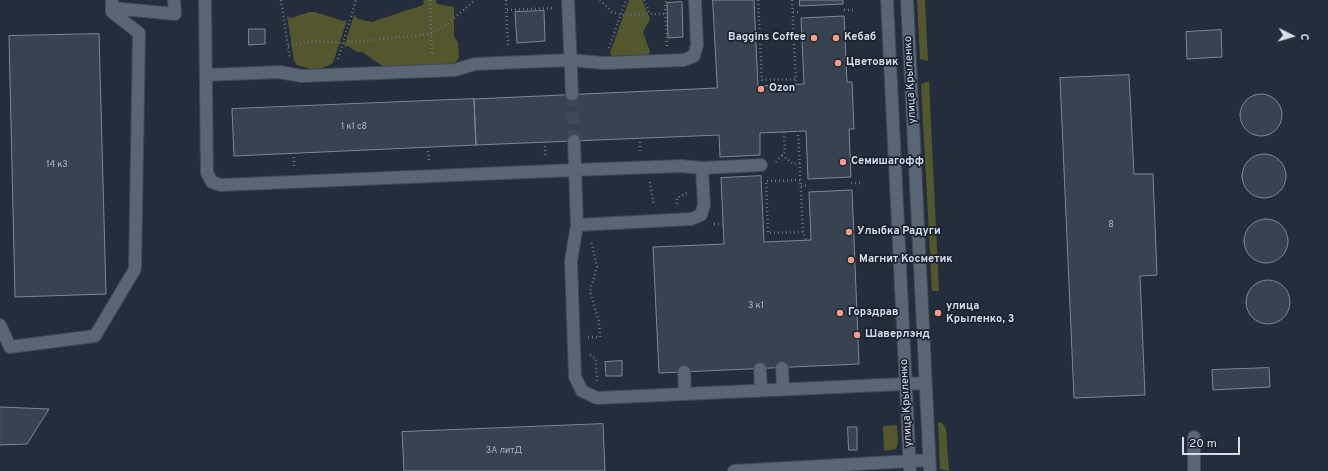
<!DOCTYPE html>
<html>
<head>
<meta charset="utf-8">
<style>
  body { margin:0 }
  #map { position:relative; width:1328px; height:471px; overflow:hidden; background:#232d3c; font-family:Overpass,sans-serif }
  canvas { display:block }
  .north { position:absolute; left:1272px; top:16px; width:40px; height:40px; -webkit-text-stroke:3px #1a2331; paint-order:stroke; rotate:95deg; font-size:11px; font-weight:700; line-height:16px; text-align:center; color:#d7dee7 }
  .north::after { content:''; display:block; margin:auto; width:14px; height:18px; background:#d7dee7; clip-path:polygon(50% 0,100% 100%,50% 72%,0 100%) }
  .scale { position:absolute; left:1182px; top:437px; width:58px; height:18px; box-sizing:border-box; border:2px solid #d7dee7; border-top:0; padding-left:5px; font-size:12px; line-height:14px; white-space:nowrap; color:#d7dee7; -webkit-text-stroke:3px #1a2331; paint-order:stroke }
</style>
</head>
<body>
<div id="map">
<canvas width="1328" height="471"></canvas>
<div class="north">С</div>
<div class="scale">20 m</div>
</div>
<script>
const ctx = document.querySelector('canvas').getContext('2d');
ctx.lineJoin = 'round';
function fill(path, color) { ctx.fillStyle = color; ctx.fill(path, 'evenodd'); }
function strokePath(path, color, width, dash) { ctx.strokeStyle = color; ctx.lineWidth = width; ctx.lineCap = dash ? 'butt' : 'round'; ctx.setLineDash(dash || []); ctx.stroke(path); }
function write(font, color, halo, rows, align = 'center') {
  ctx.font = font + ' Overpass,sans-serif'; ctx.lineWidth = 3.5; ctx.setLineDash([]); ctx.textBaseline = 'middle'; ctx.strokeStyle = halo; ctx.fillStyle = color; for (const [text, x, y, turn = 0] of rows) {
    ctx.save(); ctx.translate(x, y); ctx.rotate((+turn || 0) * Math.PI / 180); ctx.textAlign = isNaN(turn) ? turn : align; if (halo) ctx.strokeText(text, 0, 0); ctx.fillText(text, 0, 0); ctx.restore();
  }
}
fill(new Path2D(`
  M423 0H436L437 4 454 7V37L458 42 459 58 455 63 450 65 384 67 362 52H357L348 46 344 47 354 15 358 19 372 22 423 5 424 2Z
  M629 0H642L650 19 643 32 650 52 648 55 612 56 610 53Z
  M917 0H925L928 61 920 59Z
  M309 12H315L343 21 347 20 333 63C316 72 314 70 297 65L294 61 287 16 291 18Z
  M929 81 939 291H932L921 84Z
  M938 422 942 423 946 429 949 471 940 469Z
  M897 425 898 443 896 449 884 451 883 426Z`), '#54572d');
const building = new Path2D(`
  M713 0H754L758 86 804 84 801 18 844 16 847 82H852L854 129H849L851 177 808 179 806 131 760 133V155L720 157 719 135 476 145 474 99 717 88Z
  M800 0H843V4L800 6Z
  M682 2 683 37 668 38 667 3Z
  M544 11 545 41 517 43 515 12Z
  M249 29H265V44L249 45Z
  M1221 30 1222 57 1187 59 1186 32Z
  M99 34 106 294 15 297 9 36Z
  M1129 75 1134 174H1153L1157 275 1140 276 1145 395 1074 398 1060 78Z
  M1240 115a21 21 0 1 1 42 0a21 21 0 1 1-42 0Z
  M474 99 476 145 234 156 232 109Z
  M1242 176a22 22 0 1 1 44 0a22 22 0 1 1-44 0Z
  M761 176 764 242 811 240 809 192 852 190 859 364 659 373 653 247 724 244 721 178Z
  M1244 241a22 22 0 1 1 44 0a22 22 0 1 1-44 0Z
  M1246 302a22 22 0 1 1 44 0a22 22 0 1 1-44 0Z
  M622 361V376H606L605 362Z
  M1269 368 1270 387 1213 390 1212 370Z
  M0 407 49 409 27 444 0 445Z
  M603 424 605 471H404L402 432Z
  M848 427H857V450H849Z`);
fill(building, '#384251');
strokePath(building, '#7c8899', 1);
strokePath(new Path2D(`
  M572 94 574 141`), '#3e4856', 12, [12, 6]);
const minor = new Path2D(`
  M205 0 207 173 212 182 221 185 575 170 681 166 702 168 761 165
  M568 0 572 94
  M887 0 910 471
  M907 0 930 471
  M112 8 175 14 174 0
  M206 75 279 72 302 76 455 70 475 64 570 60 604 63 684 60 694 56 697 45 695 0
  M574 141 577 225 571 261 575 377 582 391 597 398 925 383
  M577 225 691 219 701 215 704 205 702 168
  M0 325 10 347 95 336 135 269 139 33 112 12V0
  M782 368 783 389
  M760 369 761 390
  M684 372 685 394
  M734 471 929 460
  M1194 471V437`);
strokePath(minor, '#414955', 14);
strokePath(new Path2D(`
  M281 0 290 59
  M430 0 432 55
  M506 0 508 47
  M600 0 612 12 621 15 650 14
  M644 0 650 14H665
  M758 0 762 80 796 79
  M792 0 796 84
  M507 10 554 8
  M844 10H853
  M793 12H801
  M288 46 314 41 343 43 431 34 446 25 475 0
  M667 46 665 3 668 0
  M609 48 626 0
  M338 59 356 0
  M798 131 803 232 806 240
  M640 138V152
  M545 142V156
  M428 147 429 161
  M294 153V167
  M782 155 793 164 800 163
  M776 162 785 152 784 132
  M800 180 766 181 768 233 803 232
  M650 182 654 206
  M851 183H861
  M801 186 808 185
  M677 204V198L689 192
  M714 224H723
  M588 337H600L599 322 590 291 597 267 591 240
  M590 355 596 359 597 381`), '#67707c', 2.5, [1, 3]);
strokePath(minor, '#5a6576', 12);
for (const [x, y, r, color] of [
  [814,38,4,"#f49e89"],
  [836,38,4,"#f49e89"],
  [838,63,4,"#f49e89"],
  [761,89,4,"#f49e89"],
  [843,162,4,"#f49e89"],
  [849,232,4,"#f49e89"],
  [851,260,4,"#f49e89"],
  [840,313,4,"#f49e89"],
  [938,313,4,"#f49e89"],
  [857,335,4,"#f49e89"]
]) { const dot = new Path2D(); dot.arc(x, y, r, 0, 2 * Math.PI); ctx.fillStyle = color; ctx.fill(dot); strokePath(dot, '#1a2331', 1.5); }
write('9px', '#afb7c2', null, [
  ["1 к1 с8",354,127],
  ["14 к3",57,165],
  ["8",1111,225],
  ["3 к1",756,306],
  ["3А литД",504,451]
]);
write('bold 11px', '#d7dee7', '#1a2331', [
  ["Baggins Coffee",806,38,"right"],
  ["Кебаб",844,38],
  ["Цветовик",846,63],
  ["Ozon",769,89],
  ["Семишагофф",851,162],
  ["Улыбка Радуги",857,232],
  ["Магнит Косметик",859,260],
  ["улица",946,307],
  ["Крыленко, 3",946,320],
  ["Горздрав",848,313],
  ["Шаверлэнд",865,335]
], 'left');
write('11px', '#d7dee7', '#1a2331', [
  ["улица Крыленко",911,80,-93],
  ["улица Крыленко",907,403,-93]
]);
</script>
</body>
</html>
